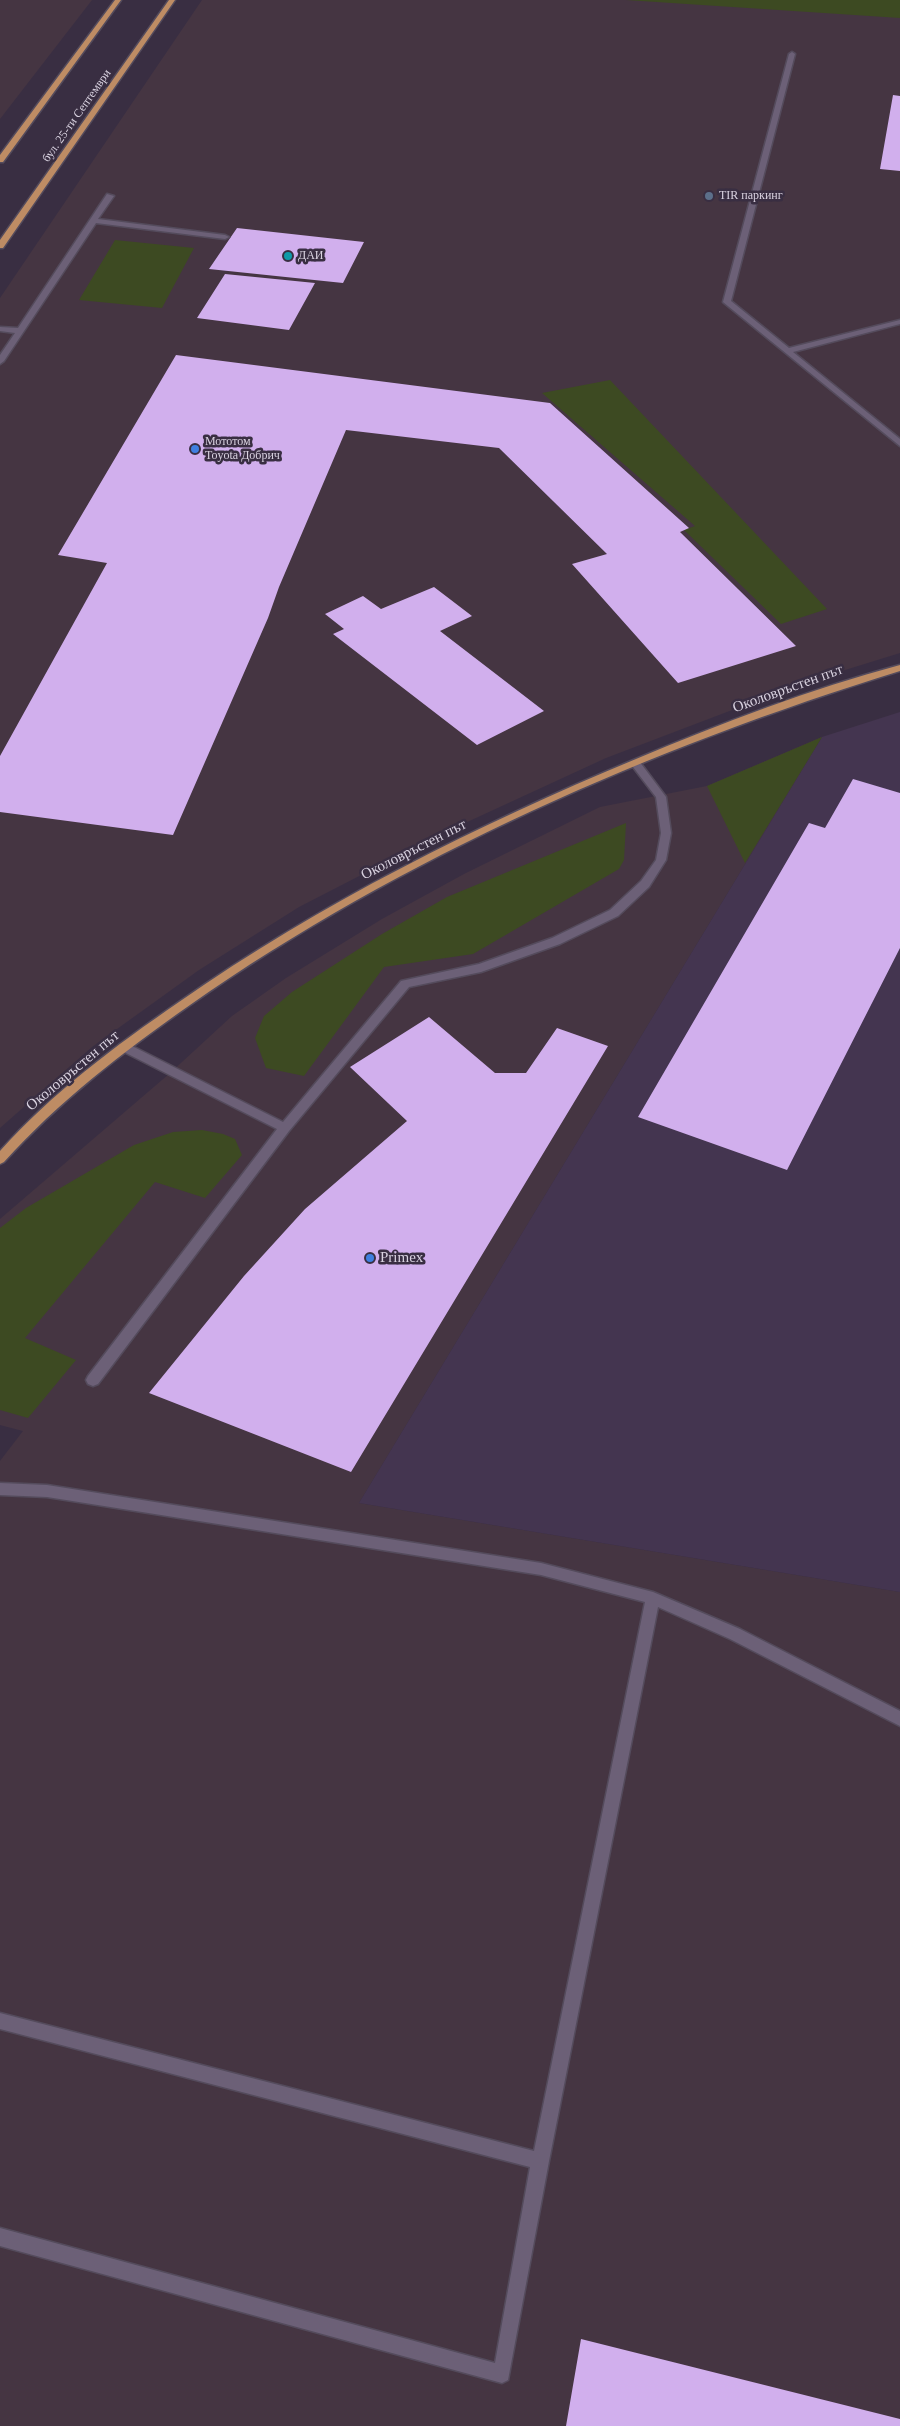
<!DOCTYPE html>
<html>
<head>
<meta charset="utf-8">
<style>
  body { margin:0 }
  canvas { display:block; background:#392e42 }
</style>
</head>
<body>
<canvas width="900" height="2426"></canvas>
<script>
const ctx = document.querySelector('canvas').getContext('2d');
ctx.lineJoin = 'round';
function fill(path, color) { ctx.fillStyle = color; ctx.fill(path, 'evenodd'); }
function strokePath(path, color, width, dash) { ctx.strokeStyle = color; ctx.lineWidth = width; ctx.lineCap = dash ? 'butt' : 'round'; ctx.setLineDash(dash || []); ctx.stroke(path); }
function write(font, color, halo, rows, align = 'center') {
  ctx.font = font + ' "Times New Roman",serif'; ctx.lineWidth = 5; ctx.setLineDash([]); ctx.textBaseline = 'middle'; ctx.strokeStyle = halo; ctx.fillStyle = color; for (const [text, x, y, turn = 0] of rows) {
    ctx.save(); ctx.translate(x, y); ctx.rotate((+turn || 0) * Math.PI / 180); ctx.textAlign = isNaN(turn) ? turn : align; if (halo) ctx.strokeText(text, 0, 0); ctx.fillText(text, 0, 0); ctx.restore();
  }
}
fill(new Path2D(`
  M0 0H92L0 119Z
  M202 0H900V653L803 683 606 758 439 835 299 907 199 970 92 1047 0 1128V298Z
  M822 737 359 1503 900 1592V2426H0V1461L23 1431 0 1425V1219L169 1074 232 1016 286 978 382 919 464 874 600 807 707 786Z`), '#453542');
fill(new Path2D(`
  M900 712V1592L359 1503 822 737Z`), '#443550');
fill(new Path2D(`
  M626 0H900V18Z
  M115 240 194 248 162 308 79 300Z
  M610 380 827 609 781 624 684 530 695 526 542 393Z
  M822 737 745 863 707 786Z
  M626 823 624 860 619 869 473 954 384 967 304 1076 266 1068 255 1038 264 1016 292 992 382 934 447 897Z
  M202 1130 223 1134 235 1139 242 1155 205 1198 155 1182 25 1338 76 1360 28 1418 0 1410V1228L26 1208 134 1145 173 1132Z`), '#3d4a22');
fill(new Path2D(`
  M893 95 900 96V171L880 169Z
  M237 228 364 242 343 283 209 269Z
  M225 274 315 283 289 330 197 318Z
  M176 355 550 403 689 528 680 532 796 646 678 683 572 564 607 554 499 448 346 430 279 587 268 618 173 835 0 812V756L107 563 58 555Z
  M434 587 472 616 440 631 544 711 477 745 333 634 344 629 325 614 363 596 381 609Z
  M853 779 900 793V948L787 1170 638 1117 809 823 825 828Z
  M429 1017 495 1073H526L557 1028 608 1046 351 1472 149 1393 244 1276 305 1209 407 1121 350 1067Z
  M581 2339 900 2419V2426H566Z`), '#d1afed');
const minor = new Path2D(`
  M792 52 795 54 731 301 789 348 900 320V324L793 352 900 439V446L723 302 789 54Z
  M107 194 114 196 98 219 225 235 229 237 225 239 96 223 4 361 0 364V355L15 333 0 331V327L18 328Z
  M635 760 639 761 666 797 671 833 666 860 649 887 618 916 560 944 481 972 409 987 289 1131 98 1384 93 1386 88 1384 86 1380 88 1376 277 1129 120 1050 118 1047 120 1044H128L283 1122 401 981 479 964 552 938 610 910 641 881 656 860 661 833 656 797 630 763Z
  M0 1483 47 1485 541 1563 653 1592 740 1629 900 1711V1726L730 1639 658 1607 549 2161 508 2380 502 2383 0 2246V2228L495 2363 530 2167 0 2029V2013L534 2151 645 1602 541 1575 47 1497 0 1495Z`);
const major = new Path2D(`
  M115 0H121L3 162H0V155Z
  M169 0H175L3 248H0V240Z
  M900 665V671C654 747 401 857 190 1005 123 1052 59 1101 4 1162L0 1164V1151C52 1093 115 1046 179 1002 321 903 477 825 636 759 722 723 810 689 900 665Z`);
strokePath(minor, '#544b5c', 3);
strokePath(major, '#544b5c', 3);
fill(minor, '#6c6077');
fill(major, '#be8c64');
for (const [x, y, r, color] of [
  [709,196,5,"#5c6f8a"],
  [288,256,5,"#0f9aa8"],
  [195,449,5,"#3f7fe0"],
  [370,1258,5,"#3f7fe0"]
]) { const dot = new Path2D(); dot.arc(x, y, r, 0, 2 * Math.PI); ctx.fillStyle = color; ctx.fill(dot); strokePath(dot, '#392e42', 2); }
write('12px', '#d9d2e0', '#392e42', [
  ["бул. 25-ти Септември",77,116,-55]
]);
write('12px', '#d9d2e0', '#392e42', [
  ["TIR паркинг",719,196],
  ["ДАИ",298,256],
  ["Мототом",205,442],
  ["Toyota Добрич",205,456]
], 'left');
write('15px', '#d9d2e0', '#392e42', [
  ["Околовръстен път",788,689,-20],
  ["Околовръстен път",414,850,-27],
  ["Околовръстен път",73,1071,-40]
]);
write('15px', '#d9d2e0', '#392e42', [
  ["Primex",380,1258]
], 'left');
</script>
</body>
</html>
